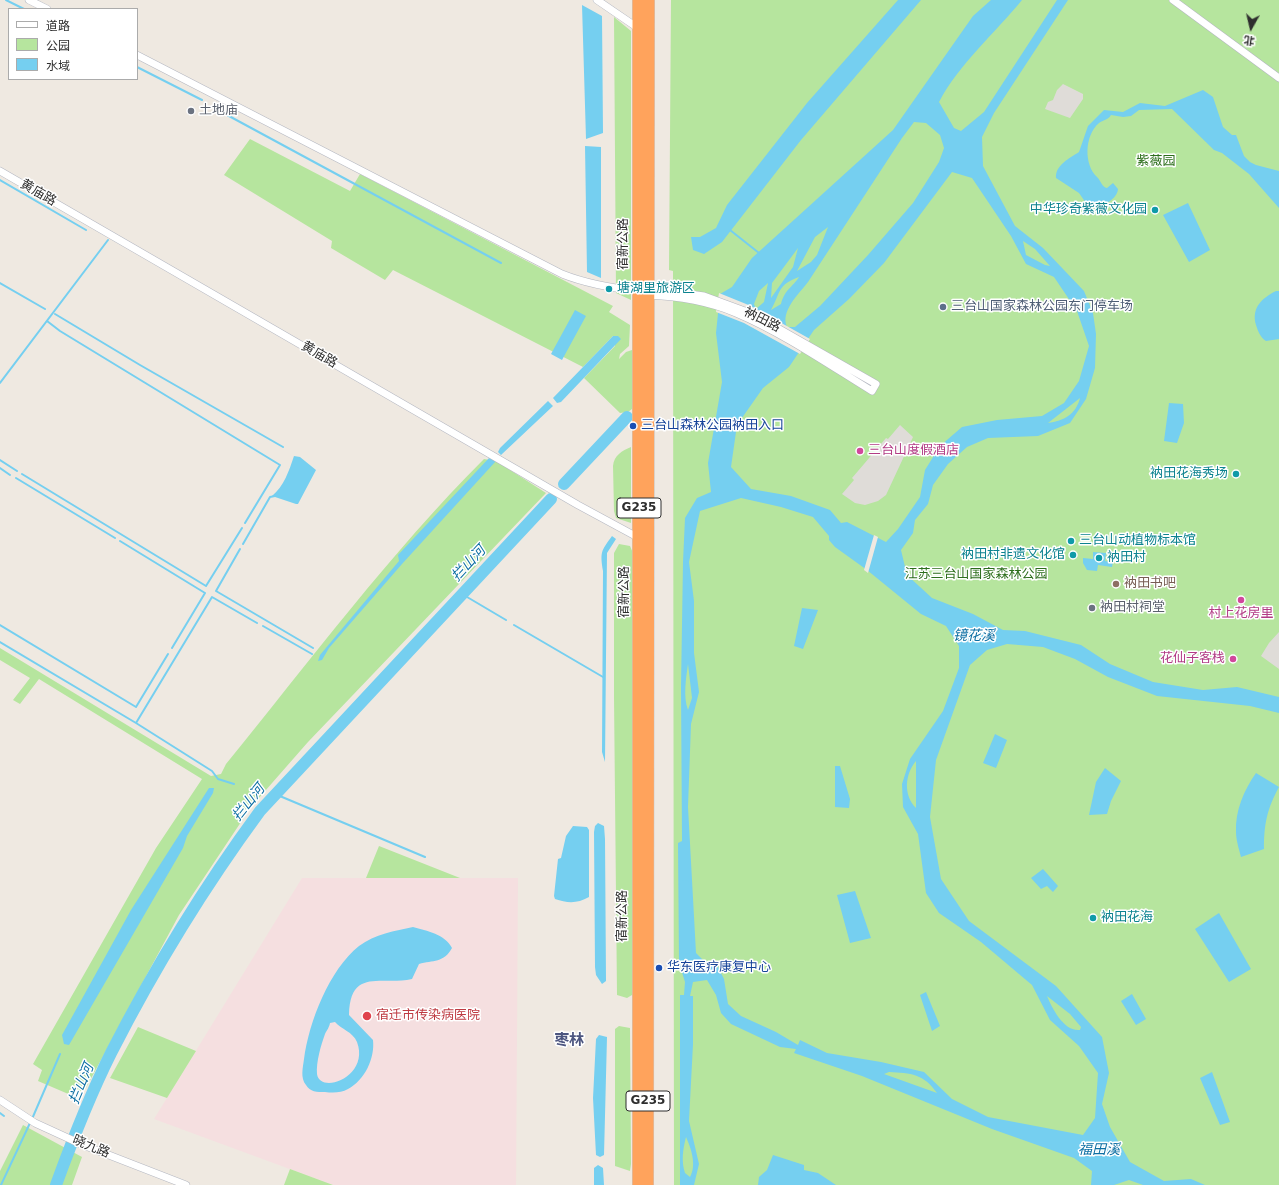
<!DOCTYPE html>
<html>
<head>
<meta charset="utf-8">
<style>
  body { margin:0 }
  #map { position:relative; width:1279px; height:1185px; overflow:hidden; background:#efe9e1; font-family:"DejaVu Sans","Noto Sans SC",sans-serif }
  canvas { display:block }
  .legend { position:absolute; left:8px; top:8px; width:130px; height:72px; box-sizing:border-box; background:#fff; border:1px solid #ababab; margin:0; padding:5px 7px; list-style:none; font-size:12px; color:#2e2e2e }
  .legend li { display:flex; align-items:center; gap:8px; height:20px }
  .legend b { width:20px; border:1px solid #ababab }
  .north { position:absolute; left:1231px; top:8px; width:40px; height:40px; -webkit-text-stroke:3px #fff; paint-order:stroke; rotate:188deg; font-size:11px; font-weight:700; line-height:16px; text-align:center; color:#2e2e2e }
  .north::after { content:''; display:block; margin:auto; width:14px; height:18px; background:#2e2e2e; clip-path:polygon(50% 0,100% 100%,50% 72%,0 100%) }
</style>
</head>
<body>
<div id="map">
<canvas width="1279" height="1185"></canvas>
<ul class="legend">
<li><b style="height:5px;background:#fff"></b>道路</li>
<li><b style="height:11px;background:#b6e59e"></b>公园</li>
<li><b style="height:11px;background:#75cff0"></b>水域</li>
</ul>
<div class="north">北</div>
</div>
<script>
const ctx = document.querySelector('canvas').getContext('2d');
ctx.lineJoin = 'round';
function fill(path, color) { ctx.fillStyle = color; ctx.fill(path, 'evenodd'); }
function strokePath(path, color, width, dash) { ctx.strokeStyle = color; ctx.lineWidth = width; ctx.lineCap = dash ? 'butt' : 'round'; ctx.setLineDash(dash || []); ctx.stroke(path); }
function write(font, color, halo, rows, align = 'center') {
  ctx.font = font + ' "DejaVu Sans","Noto Sans SC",sans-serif'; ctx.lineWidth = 3; ctx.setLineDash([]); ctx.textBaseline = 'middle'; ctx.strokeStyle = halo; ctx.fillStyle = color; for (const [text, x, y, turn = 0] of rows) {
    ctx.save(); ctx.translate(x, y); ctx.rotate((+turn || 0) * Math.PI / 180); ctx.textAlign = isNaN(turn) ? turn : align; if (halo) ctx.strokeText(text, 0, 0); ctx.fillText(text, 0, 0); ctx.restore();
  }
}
fill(new Path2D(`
  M302 878H518L516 1185H333L154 1119Z`), '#f5dfe0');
fill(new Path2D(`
  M671 0H1279V1185H674L673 271 669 270Z
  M614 17 631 31V300L616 293Z
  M250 139 350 191 360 174 613 306 609 312 630 325 629 346 620 354 619 359 626 352 632 350V409L628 412 620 413 584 378 615 346 613 336 583 367 393 270 385 280 331 248 332 241 224 175Z
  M631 447V523L616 518 614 511 613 466C614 455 622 451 631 447Z
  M484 459 496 461 546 493 308 742 251 807 179 915 80 1099 38 1081 42 1070 33 1064 156 848 202 779 39 679 20 704 13 700 30 678 0 660V648L211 776 221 774 226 764C310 661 390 553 484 459Z
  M619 544 630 546 633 553V987L632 995 627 998 617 995 614 697V553Z
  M379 846 460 878H366Z
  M619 1026 630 1028 631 1164 630 1171 615 1166V1029Z
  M138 1027 196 1051 167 1098 110 1078Z
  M23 1125 82 1157 72 1185H0V1171Z
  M290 1169 333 1185H284Z`), '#b6e59e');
fill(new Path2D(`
  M1063 84 1083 94V99L1070 118 1045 109 1048 102 1053 100 1057 90Z
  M900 425 913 437 886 495 878 501 865 505 855 503 842 494 854 480 852 478 864 464 886 438 888 439Z
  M1279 632V669L1261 656 1269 643Z`), '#dfdcd8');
fill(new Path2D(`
  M898 0H921L801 140 722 242 704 254 693 250 691 237H700L716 228 727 205 807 103Z
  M991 0H1022C995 33 959 64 939 102L954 128 961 131 984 112 1057 0H1068L994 113 982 137 983 166 1015 226 1043 248 1084 291 1093 313 1096 334 1095 368 1086 399 1070 423 1038 436 988 438 967 447 948 464 933 485 928 504 915 520 913 533 901 550 907 575 932 598 973 614 1003 630 1025 631 1081 645 1110 664 1153 682 1203 690 1237 687 1279 697V713L1250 706 1157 696 1108 677 1075 659 1043 647 1007 644 987 650 970 665 936 760 930 817 941 879 969 921 1056 986 1102 1037 1109 1073 1102 1104 1110 1127 1130 1162 1164 1181 1191 1179 1205 1185H1143L1129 1180 1114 1185H1091L1092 1171 1074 1158 992 1129 862 1076 794 1053 796 1049 780 1047 731 1024 721 1013 716 995 707 980 693 982 690 996H693V1044L689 1121 699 1164 694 1185H680V995H684L685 982 679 963 678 843 682 841 681 687 683 562 685 518 697 498 711 492 708 463 722 382 716 333 720 294 732 287 752 258 893 130 973 16ZM914 122 926 123 940 135 944 148 939 162 913 203 868 255 820 306 795 327H787C780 311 799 294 808 282L902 138ZM952 172 972 178 1011 236 1026 264 1054 277 1077 311 1089 346 1079 381 1064 403 1042 416 997 420 962 427 940 446 925 470 920 497 898 529 886 542 847 522 841 523 830 510 791 496 751 489 731 467 737 425 763 388 789 367 814 330 849 299 884 263ZM828 227 817 255 811 262 797 271 815 237ZM1023 241 1035 249 1050 266 1045 265 1026 255ZM798 248 793 267 771 298 772 283ZM799 277C792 288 785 289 781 304L771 310C781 292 777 285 799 277ZM768 283 764 302 756 309 754 304 759 291ZM1080 398C1076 414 1064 421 1048 423ZM741 498 781 507 813 517 829 536V540L835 547 867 570 921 614 946 626 959 646V668L943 711 910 759 902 784 903 807 918 834 926 893 939 913 981 942 1032 985 1050 1020 1079 1046 1098 1073 1095 1118 1083 1135 988 1117 952 1099 924 1072 881 1062 827 1053 800 1040 798 1045 776 1032 741 1016 728 1004 724 979 716 963 703 960 696 953 688 807 691 724 699 692 694 653V601L689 562 700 511ZM688 664 692 698 688 710C683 697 686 678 688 664ZM916 761V808C903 795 905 774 916 761ZM689 898 691 921 686 933C680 920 680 909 689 898ZM1047 996 1070 1014 1081 1027 1080 1030C1064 1032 1052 1008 1047 996ZM889 1072C911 1073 924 1074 937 1093L884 1074ZM686 1137C691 1148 697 1165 690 1177L685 1173C681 1161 683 1149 686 1137Z
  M582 5 602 16 603 133 586 139Z
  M1203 90 1213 97 1223 127 1232 135H1236L1244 156 1250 162 1256 165 1279 171V208L1249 174 1222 153 1214 150 1172 109 1139 110 1131 116 1123 117 1111 115C1108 120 1103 120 1099 123 1084 136 1084 165 1097 177 1101 181 1102 187 1107 188L1113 183 1118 189C1117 201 1098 209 1088 206L1079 193 1056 178C1055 165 1070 158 1079 152L1088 126 1104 110 1123 112 1140 103 1165 106Z
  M585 146 601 147V278L587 272Z
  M1188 203 1210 250 1189 262 1163 215Z
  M1276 291H1279V339L1266 341C1260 337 1258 331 1256 325 1251 308 1262 298 1276 291Z
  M575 310 586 316 562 360 551 354Z
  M613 336H618L621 339 561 402 557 403 553 398Z
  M548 401 553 406 501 455 498 452 500 448Z
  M1169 403 1183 404 1184 423 1177 443 1164 441Z
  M294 456 300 457 316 470 298 504H296L272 496C284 486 289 471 294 456Z
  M489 458 496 461 402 564 329 648 322 660 318 661 320 655 399 561 398 555Z
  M612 536 616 539 607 553 605 762 602 752 603 571C600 552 601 551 612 536Z
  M1093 552 1106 553 1105 561 1113 562 1112 567 1098 565 1097 571 1087 570 1083 563V558L1093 559Z
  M802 608 818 610 803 649 794 646Z
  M995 734 1007 740 996 768 983 763Z
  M835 766H840L850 799 849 808 835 807Z
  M1105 768 1121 781 1111 801 1107 814 1089 815 1096 782Z
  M1256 773 1279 787C1267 809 1264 824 1264 849L1241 857C1239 849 1236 840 1236 832 1235 811 1244 790 1256 773Z
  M209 788H214L213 793 187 836 183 848 69 1045 64 1044 62 1035 131 910Z
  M598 823 604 826 605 839 606 981 602 984 596 975 595 967 594 832 595 826Z
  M573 826 587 827 589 830V897C577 904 567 903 555 899L554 896 558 859 561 858 566 836Z
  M1043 869 1058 886 1053 892 1047 886 1041 889 1031 878Z
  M855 891 871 938 850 943 837 895Z
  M1219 913 1251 969 1229 982 1195 929Z
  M413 927C427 931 445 934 452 948 444 963 433 960 419 964L412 979C382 986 350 967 349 1015L373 1040C375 1058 365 1080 348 1089 341 1093 333 1093 325 1092 317 1092 310 1092 306 1085 300 1078 303 1067 304 1059 309 1022 329 970 359 946 375 934 395 931 413 927ZM335 1022C341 1029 353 1032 357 1042 370 1077 320 1095 317 1074 316 1062 321 1045 325 1034 327 1030 329 1028 330 1023Z
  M926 992 940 1026 932 1031 920 995Z
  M1132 994 1146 1019 1136 1025 1121 1001Z
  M599 1035 607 1037 604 1155 600 1157 596 1155 593 1098 596 1039Z
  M1212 1072 1230 1122 1220 1125 1200 1078Z
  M773 1155 804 1165V1170L818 1173 836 1185H758L759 1177 767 1170Z
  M598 1165 603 1168 604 1185H594V1168Z`), '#75cff0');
fill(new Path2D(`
  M719 293 751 306 810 339 800 354 744 323 716 312Z
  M874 535 878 537 868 573 864 570Z`), '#efe9e1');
strokePath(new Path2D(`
  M6 0 24 9
  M137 67 202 100
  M216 109 501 263
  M0 180 86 230
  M730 230 759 253
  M0 283 45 309
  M55 314 140 365 283 447
  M47 321 60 331 280 465 245 523
  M0 383 108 240
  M0 460 17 471
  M0 468 10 475
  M22 474 206 586 242 528
  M16 478 115 538
  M120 541 205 593
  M243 544 270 497 275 496
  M240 549 216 591 313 648
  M462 594 506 620
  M0 625 136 707 168 654
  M514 625 603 677
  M263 626 312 654
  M0 642 136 723 212 771 218 779 234 784
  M172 648 205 593
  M136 723 212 597 257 623
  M275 794 425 857
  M0 1113 4 1116
  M32 1119 60 1054
  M1 1185 30 1123`), '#75cff0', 2);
strokePath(new Path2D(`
  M564 484 627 417
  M685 886 686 948
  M56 1185C72 1141 90 1095 111 1053 154 969 204 887 260 811L551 499`), '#75cff0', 12);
const minor = new Path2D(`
  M29 0 47 9
  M597 0 638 28
  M1173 0 1279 78
  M137 55 562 274C587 284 611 288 638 291
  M0 171 578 505 639 538
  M645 288 704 296 753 314 876 384 872 391C828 364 783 333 736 313 708 301 676 296 646 295
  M0 1100 35 1123 83 1145 186 1185`);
const highway = new Path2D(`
  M638 1185V0
  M648 1185 649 0`);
strokePath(minor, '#b4b7c1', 8);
strokePath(highway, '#c9c9c9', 12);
strokePath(minor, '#fff', 7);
strokePath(highway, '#ffa35c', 11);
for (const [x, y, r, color] of [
  [191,111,4,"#6b7280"],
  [1155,210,4,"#0f9aa8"],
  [609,289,4,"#0f9aa8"],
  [943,307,4,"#5c6f8a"],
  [633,426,4,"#1a4fb4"],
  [860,451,4,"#d1479c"],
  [1236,474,4,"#0f9aa8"],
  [1071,541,4,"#0f9aa8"],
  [1073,555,4,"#0f9aa8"],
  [1099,558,4,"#0f9aa8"],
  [1116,584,4,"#8d6e63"],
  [1241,600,4,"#d1479c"],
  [1092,608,4,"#6b7280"],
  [1233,659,4,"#d1479c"],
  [1093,918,4,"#0f9aa8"],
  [659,968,4,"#1a4fb4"],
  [367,1016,5,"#e0444e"]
]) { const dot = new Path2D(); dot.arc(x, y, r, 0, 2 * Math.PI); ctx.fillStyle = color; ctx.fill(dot); strokePath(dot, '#fff', 1.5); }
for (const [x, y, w] of [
  [639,508,44],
  [648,1101,44]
]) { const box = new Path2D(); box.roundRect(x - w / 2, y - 10, w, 20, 3); ctx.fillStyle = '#fff'; ctx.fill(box); strokePath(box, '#2e2e2e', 1); }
write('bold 12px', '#2e2e2e', null, [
  ["G235",639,508],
  ["G235",648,1101]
]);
write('13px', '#5b616d', '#fff', [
  ["土地庙",199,111],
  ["衲田村祠堂",1100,608]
], 'left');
write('13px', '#2c6e1b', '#fff', [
  ["紫薇园",1156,162],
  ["江苏三台山国家森林公园",976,575]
]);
write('13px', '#2e2e2e', '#fff', [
  ["黄庙路",38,193,30],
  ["宿新公路",624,244,-90],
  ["衲田路",762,320,27],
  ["黄庙路",319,355,30],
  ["宿新公路",625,592,-90],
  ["宿新公路",623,916,-90],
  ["晓九路",91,1147,22]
]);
write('13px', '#0d838f', '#fff', [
  ["中华珍奇紫薇文化园",1147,210,"right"],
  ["塘湖里旅游区",617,289],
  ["衲田花海秀场",1228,474,"right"],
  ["三台山动植物标本馆",1079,541],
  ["衲田村非遗文化馆",1065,555,"right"],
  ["衲田村",1107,558],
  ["衲田花海",1101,918]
], 'left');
write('13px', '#4e5e75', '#fff', [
  ["三台山国家森林公园东门停车场",951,307]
], 'left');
write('13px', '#164399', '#fff', [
  ["三台山森林公园衲田入口",641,426],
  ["华东医疗康复中心",667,968]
], 'left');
write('13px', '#b23c85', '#fff', [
  ["三台山度假酒店",868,451],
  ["村上花房里",1241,614,"center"],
  ["花仙子客栈",1225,659,"right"]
], 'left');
write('13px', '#785e54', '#fff', [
  ["衲田书吧",1124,584]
], 'left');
write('13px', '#be3a42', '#fff', [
  ["宿迁市传染病医院",376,1016]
], 'left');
write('italic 14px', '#0d6fa3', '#fff', [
  ["拦山河",469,564,-47],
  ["镜花溪",974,636],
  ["拦山河",249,803,-51],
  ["拦山河",82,1084,-67],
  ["福田溪",1099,1150]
]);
write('bold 15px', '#4d5680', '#fff', [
  ["枣林",569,1041]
]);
</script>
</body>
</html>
